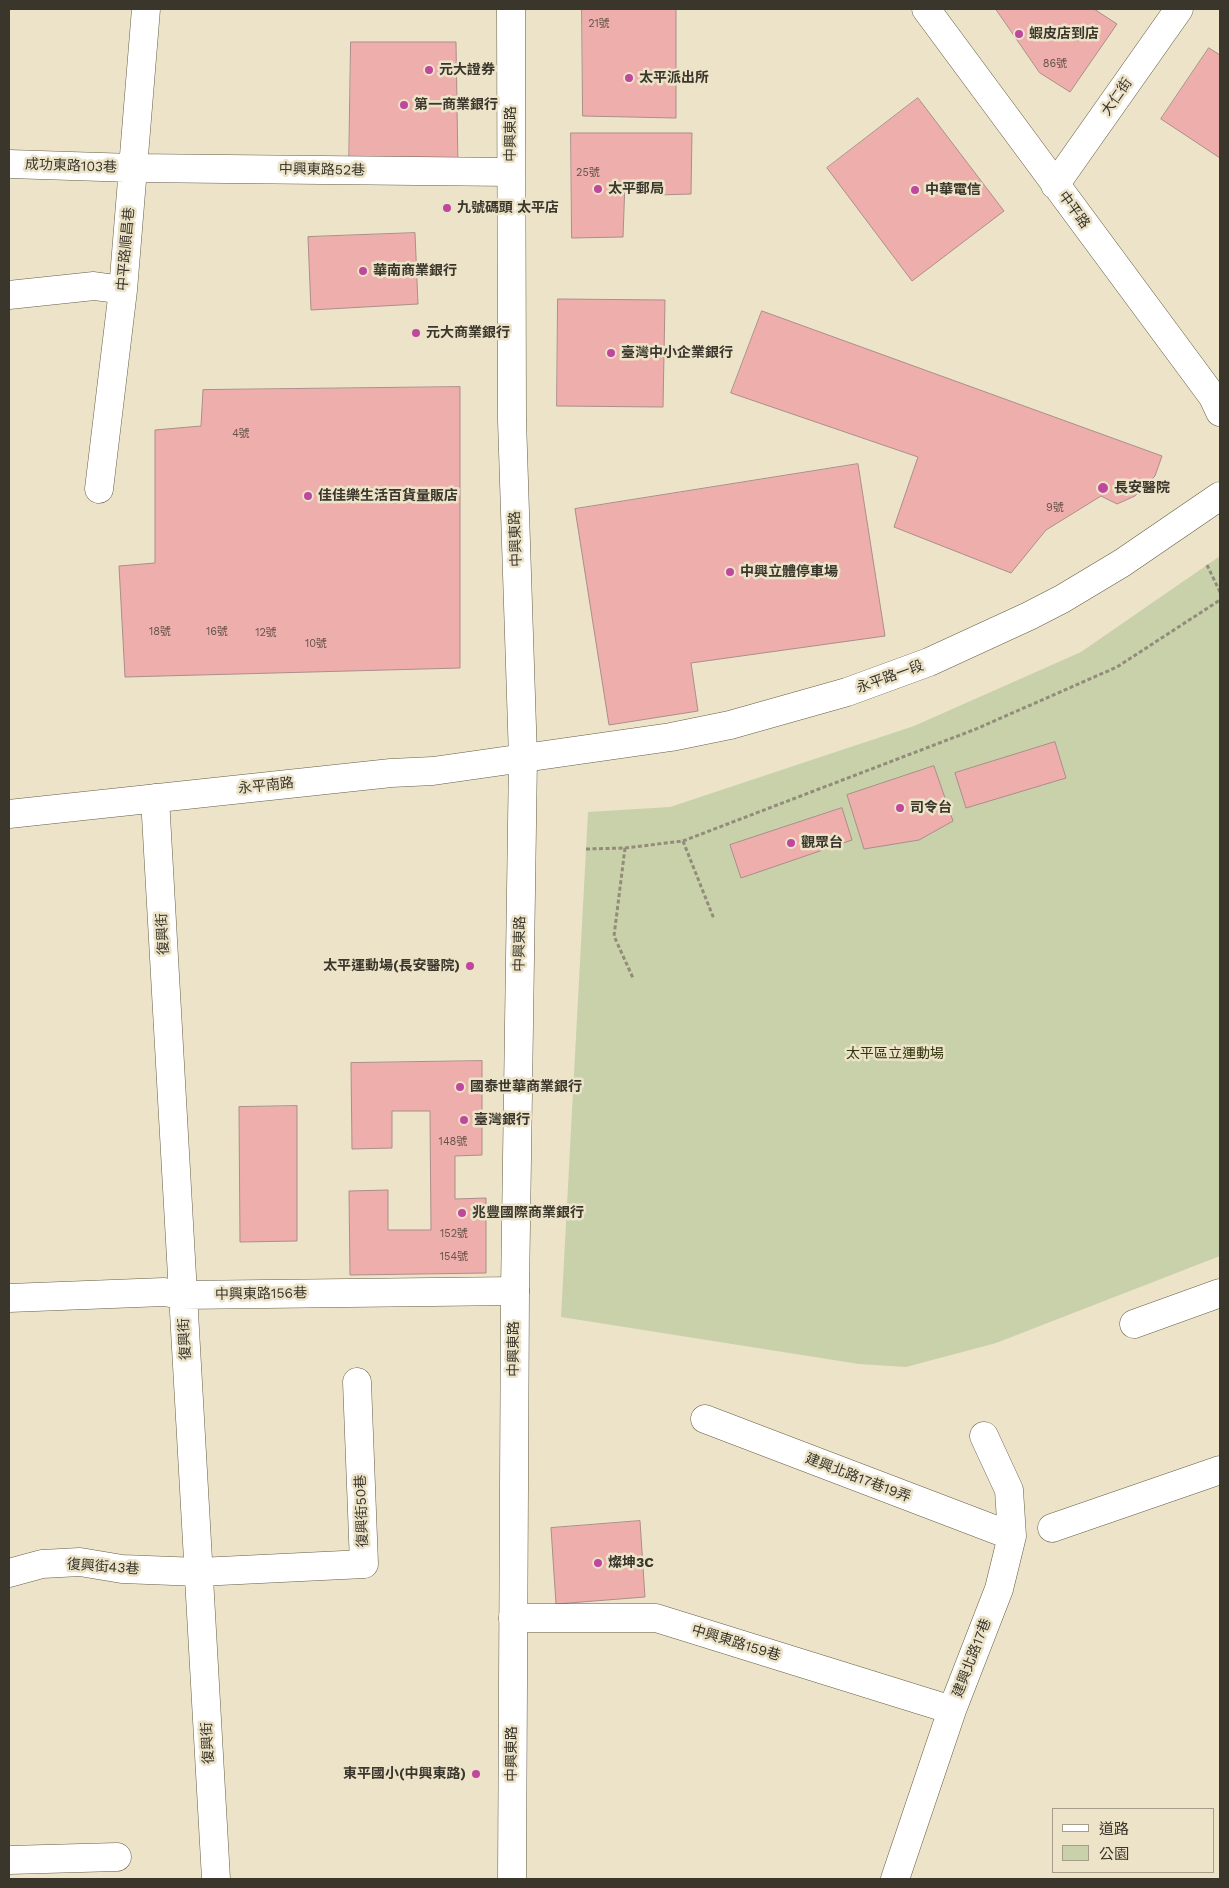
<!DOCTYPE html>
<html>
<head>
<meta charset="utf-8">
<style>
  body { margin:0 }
  #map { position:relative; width:1229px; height:1888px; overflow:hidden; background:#ece3c8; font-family:"Work Sans","Noto Sans TC",sans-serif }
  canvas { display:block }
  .frame { position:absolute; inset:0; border:10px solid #3a362c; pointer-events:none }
  .legend { position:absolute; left:1052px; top:1808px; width:162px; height:65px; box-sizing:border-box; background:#ece3c8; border:1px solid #a59e8a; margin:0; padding:6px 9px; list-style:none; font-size:15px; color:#3a362c }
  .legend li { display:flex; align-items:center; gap:10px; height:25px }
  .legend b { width:25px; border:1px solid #a59e8a }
</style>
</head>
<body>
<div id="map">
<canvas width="1229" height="1888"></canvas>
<div class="frame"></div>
<ul class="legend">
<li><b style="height:6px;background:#fff"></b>道路</li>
<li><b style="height:14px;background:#c9d1aa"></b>公園</li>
</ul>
</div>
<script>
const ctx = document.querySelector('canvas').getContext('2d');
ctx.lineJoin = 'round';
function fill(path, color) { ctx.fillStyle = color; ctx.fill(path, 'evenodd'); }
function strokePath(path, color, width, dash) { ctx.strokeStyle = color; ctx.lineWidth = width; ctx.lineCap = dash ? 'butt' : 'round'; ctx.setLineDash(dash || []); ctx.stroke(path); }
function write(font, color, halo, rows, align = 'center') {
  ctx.font = font + ' "Work Sans","Noto Sans TC",sans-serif'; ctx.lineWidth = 5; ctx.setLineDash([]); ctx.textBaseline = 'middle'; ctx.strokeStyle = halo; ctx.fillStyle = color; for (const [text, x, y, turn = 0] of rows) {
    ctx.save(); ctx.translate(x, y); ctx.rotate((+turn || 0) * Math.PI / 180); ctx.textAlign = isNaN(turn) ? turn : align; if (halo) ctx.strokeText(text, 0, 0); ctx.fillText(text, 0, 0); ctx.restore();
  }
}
fill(new Path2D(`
  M1220 556V1256L996 1343 906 1367 859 1364 561 1317 588 812 670 807 914 726 1081 652Z`), '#c9d1aa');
const building = new Path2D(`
  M582 9H676V118L583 116Z
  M996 9H1094L1117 24 1070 92 1040 73Z
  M351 42H456L458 168 349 169Z
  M1209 48 1220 55V158L1161 119Z
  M918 98 1004 211 912 281 827 168Z
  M571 133H692L691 194 658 195 657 184 625 182 623 237 572 238Z
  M415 233 418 304 311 310 308 237Z
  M558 299 665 300 663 407 557 406Z
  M762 311 1162 456 1155 476 1135 496 1117 504 1101 496 1046 530 1011 573 894 527 918 457 731 393Z
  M460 387V668L125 677 119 566 155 563V430L201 426 203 390Z
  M858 464 885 636 691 663 698 711 609 725 575 509Z
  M1055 742 1066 778 966 808 955 773Z
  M934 766 953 821 919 840 864 849 847 795Z
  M842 808 852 840 741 878 730 845Z
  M482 1061V1155L455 1156V1199L486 1198V1273L350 1275 349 1191 388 1190V1230H431L430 1111H392V1148L352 1149 351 1063Z
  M297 1106V1241L240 1242 239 1107Z
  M640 1521 645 1597 556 1604 551 1528Z`);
fill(building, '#eeafac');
strokePath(building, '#ab8d8b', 1);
const minor = new Path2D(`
  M926 9 1213 397 1220 412
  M9 164 133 168 511 172
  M1055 185 1179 9
  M9 295 94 286 123 290
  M99 489 123 290 146 9
  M155 798 216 1879
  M9 814 391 773 433 771 671 737 730 725 847 692 929 662 1029 616 1062 599 1122 563 1220 496
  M9 1298 164 1292 182 1295 515 1291
  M1134 1324 1220 1293
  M705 1419 1012 1536
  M1052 1528 1220 1470
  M9 1573 42 1564 80 1562 122 1569 199 1572 364 1564 357 1382
  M513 1618H656L952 1710
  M9 1860 117 1857
  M895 1879 952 1710 999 1589 1012 1536 1009 1490 984 1436`);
const major = new Path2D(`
  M511 9 512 420 523 758 515 1291 512 1879`);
strokePath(minor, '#655d45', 29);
strokePath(major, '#655d45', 29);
strokePath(new Path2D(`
  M1207 565 1220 592
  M683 841 976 729 1117 667 1220 600
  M625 848 683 841 714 919
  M586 849 625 848 614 936 633 978`), '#938c7a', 3, [4, 2.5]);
strokePath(minor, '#fff', 28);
strokePath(major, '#fff', 28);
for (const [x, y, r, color] of [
  [1019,34,5,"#bf489e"],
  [429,70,5,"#bf489e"],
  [629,78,5,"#bf489e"],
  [404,105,5,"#bf489e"],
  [598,189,5,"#bf489e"],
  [915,190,5,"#bf489e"],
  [447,208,5,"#bf489e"],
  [363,271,5,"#bf489e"],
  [416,333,5,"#bf489e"],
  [611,353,5,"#bf489e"],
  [1103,488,6,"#bf489e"],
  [308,496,5,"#bf489e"],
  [730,572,5,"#bf489e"],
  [900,808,5,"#bf489e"],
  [791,843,5,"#bf489e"],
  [470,966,5,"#bf489e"],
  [460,1087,5,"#bf489e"],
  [464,1120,5,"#bf489e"],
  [462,1213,5,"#bf489e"],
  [598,1563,5,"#bf489e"],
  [476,1774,5,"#bf489e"]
]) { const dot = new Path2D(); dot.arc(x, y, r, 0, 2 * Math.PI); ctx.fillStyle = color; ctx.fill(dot); strokePath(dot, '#ece3c8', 2); }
write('11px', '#67544c', null, [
  ["21號",599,24],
  ["86號",1055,64],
  ["25號",588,173],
  ["4號",241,434],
  ["9號",1055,508],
  ["18號",160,632],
  ["16號",217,632],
  ["12號",266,633],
  ["10號",316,644],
  ["148號",453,1142],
  ["152號",454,1234],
  ["154號",454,1257]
]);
write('bold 14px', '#3a362c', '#ece3c8', [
  ["蝦皮店到店",1029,34],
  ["元大證券",439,70],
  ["太平派出所",639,78],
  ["第一商業銀行",414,105],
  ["太平郵局",608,189],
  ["中華電信",925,190],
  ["九號碼頭 太平店",457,208],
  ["華南商業銀行",373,271],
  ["元大商業銀行",426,333],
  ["臺灣中小企業銀行",621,353],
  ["長安醫院",1114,488],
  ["佳佳樂生活百貨量販店",318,496],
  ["中興立體停車場",740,572],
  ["司令台",910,808],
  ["觀眾台",801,843],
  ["太平運動場(長安醫院)",460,966,"right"],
  ["國泰世華商業銀行",470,1087],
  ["臺灣銀行",474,1120],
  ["兆豐國際商業銀行",472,1213],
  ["燦坤3C",608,1563],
  ["東平國小(中興東路)",466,1774,"right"]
], 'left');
write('14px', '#3a362c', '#ece3c8', [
  ["大仁街",1117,97,-55],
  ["中興東路",511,134,-90],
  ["成功東路103巷",71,166,2],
  ["中興東路52巷",322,170,1],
  ["中平路",1074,210,54],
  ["中平路順昌巷",126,249,-85],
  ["中興東路",516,539,-92],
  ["永平路一段",890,677,-20],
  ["永平南路",266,786,-6],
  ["復興街",163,934,-93],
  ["中興東路",520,944,-89],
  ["中興東路156巷",261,1294,-1],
  ["復興街",185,1339,-93],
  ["中興東路",514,1349,-90],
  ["建興北路17巷19弄",858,1478,21],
  ["復興街50巷",362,1511,-92],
  ["復興街43巷",103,1567,4],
  ["中興東路159巷",736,1643,17],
  ["建興北路17巷",972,1658,-69],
  ["復興街",208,1743,-93],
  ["中興東路",512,1754,-90]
]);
write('14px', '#2f350b', '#ece3c8', [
  ["太平區立運動場",895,1054]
]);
</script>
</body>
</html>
